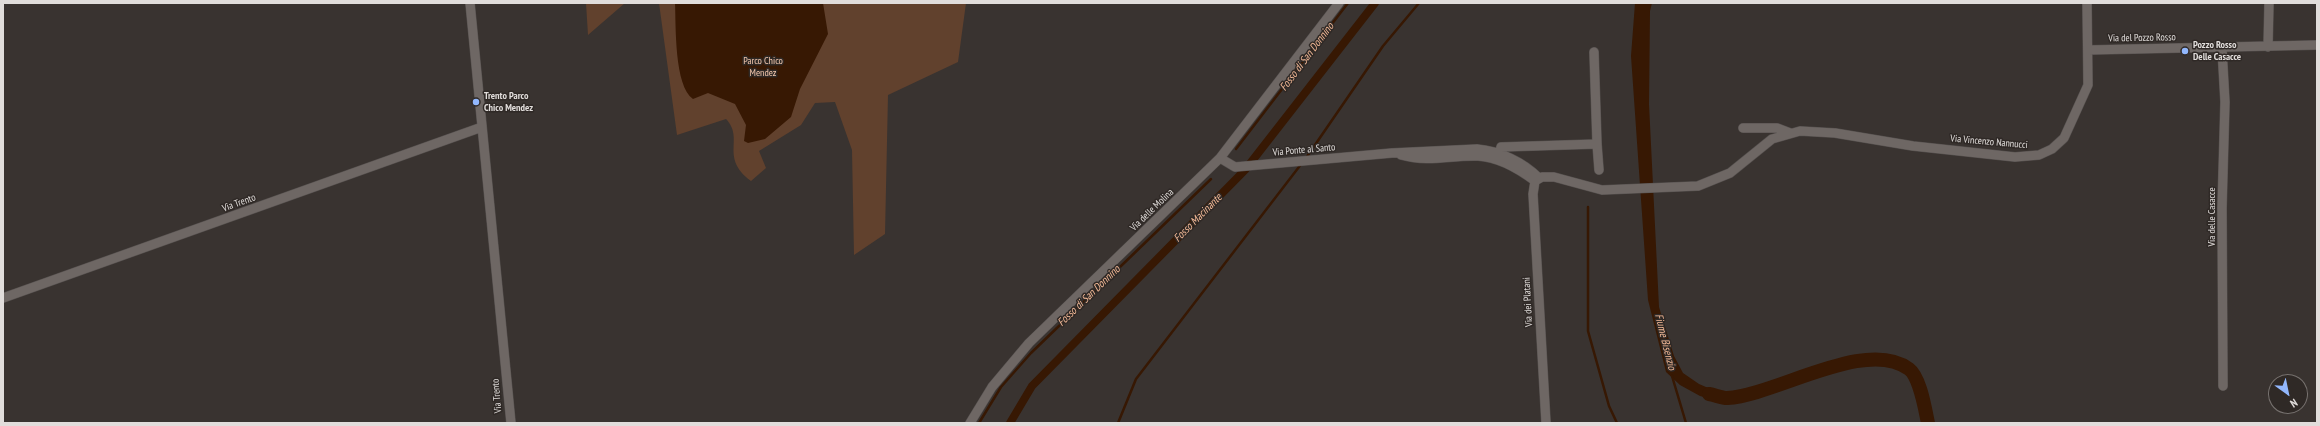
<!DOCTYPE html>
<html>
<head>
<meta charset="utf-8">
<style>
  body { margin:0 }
  #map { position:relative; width:2320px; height:426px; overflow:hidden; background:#393330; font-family:"PT Sans Narrow",sans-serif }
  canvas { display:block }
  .frame { position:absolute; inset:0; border:4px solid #e1dddb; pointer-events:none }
  .north { position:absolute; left:2268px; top:374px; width:40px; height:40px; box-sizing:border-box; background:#2f2926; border:1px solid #76716e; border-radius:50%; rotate:147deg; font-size:11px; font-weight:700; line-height:16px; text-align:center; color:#e1dddb }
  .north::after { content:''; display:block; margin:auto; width:14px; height:18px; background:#92b7fd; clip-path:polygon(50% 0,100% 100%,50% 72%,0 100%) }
</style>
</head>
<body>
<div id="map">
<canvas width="2320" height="426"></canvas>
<div class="frame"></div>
<div class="north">N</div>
</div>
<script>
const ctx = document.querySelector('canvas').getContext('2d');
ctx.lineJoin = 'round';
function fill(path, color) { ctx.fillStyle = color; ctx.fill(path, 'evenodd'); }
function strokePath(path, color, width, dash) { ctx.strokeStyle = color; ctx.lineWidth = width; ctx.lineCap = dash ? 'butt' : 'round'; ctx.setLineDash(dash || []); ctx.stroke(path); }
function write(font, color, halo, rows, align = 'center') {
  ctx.font = font + ' "PT Sans Narrow",sans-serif'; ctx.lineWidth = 3; ctx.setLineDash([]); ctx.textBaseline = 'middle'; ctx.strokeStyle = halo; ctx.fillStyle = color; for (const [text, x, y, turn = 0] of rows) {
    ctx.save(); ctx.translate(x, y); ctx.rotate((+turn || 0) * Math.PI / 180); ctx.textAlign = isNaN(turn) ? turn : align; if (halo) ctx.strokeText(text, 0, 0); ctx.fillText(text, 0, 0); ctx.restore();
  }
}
fill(new Path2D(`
  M586 3H625L588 35Z
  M659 3H966L958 62 888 95 885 234 854 255 852 150 835 102 815 103 801 125 759 151 766 168 751 181C719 157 745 139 726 119L677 135Z`), '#61412d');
fill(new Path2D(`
  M675 3H823L828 34 800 89 791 117 765 139 748 143 744 141 746 125 735 104 708 93 693 99C674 86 676 25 675 3Z
  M1635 3H1652L1650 11 1649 104 1659 307 1674 356 1683 373 1699 384 1713 390 1729 392 1726 403 1700 396 1680 385 1666 372 1648 300 1631 56Z`), '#371803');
strokePath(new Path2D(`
  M1236 149 1348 3
  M1306 158 1383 46 1419 3
  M1588 207V331L1609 406 1617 423
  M1672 376 1686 423
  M979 423 1001 387 1031 353 1211 179
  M1118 423 1136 379 1302 163`), '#371803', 2.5);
strokePath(new Path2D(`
  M1010 423 1032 386 1245 170 1375 3`), '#371803', 8);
strokePath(new Path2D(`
  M1709 394C1715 395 1722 398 1727 398 1777 395 1866 337 1909 369 1920 377 1925 409 1928 423`), '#371803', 14);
const minor = new Path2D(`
  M470 3 511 423
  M2268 47 2269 3
  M2222 49 2225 102 2222 208 2223 386
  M2088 50 2317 45
  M1594 52 1597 144
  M1743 128H1777L1790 133
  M1401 155C1430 163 1450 155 1478 156 1498 157 1519 169 1535 181
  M1220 158 1235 167 1392 153 1477 149C1500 151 1523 162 1539 178
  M1498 159 1501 147 1597 144 1599 170
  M1535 181 1542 177H1554L1602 190 1698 186 1730 173 1772 139 1800 131 1835 133 1913 146 2015 157 2039 155 2052 149 2064 138 2088 85 2087 3
  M1535 181 1533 194 1546 423
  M3 298 482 127
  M970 423 992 387 1029 343 1220 158 1339 3`);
strokePath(minor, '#56514f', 10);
strokePath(minor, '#6e6764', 9);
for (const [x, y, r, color] of [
  [2185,51,4,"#92b7fd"],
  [476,102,4,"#92b7fd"]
]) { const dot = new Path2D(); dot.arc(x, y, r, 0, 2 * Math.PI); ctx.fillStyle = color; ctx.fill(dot); strokePath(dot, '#2f2926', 1.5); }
write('10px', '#e1dddb', '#2f2926', [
  ["Via del Pozzo Rosso",2142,38,-1],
  ["Via Vincenzo Nannucci",1989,142,5],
  ["Via Ponte al Santo",1304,150,-5],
  ["Via Trento",239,203,-20],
  ["Via delle Molina",1152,210,-44],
  ["Via delle Casacce",2212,217,-90],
  ["Via dei Platani",1528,302,-93],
  ["Via Trento",497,396,-95]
]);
write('bold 10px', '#e1dddb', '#2f2926', [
  ["Pozzo Rosso",2193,45],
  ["Delle Casacce",2193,57],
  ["Trento Parco",484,96],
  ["Chico Mendez",484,108]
], 'left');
write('10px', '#f5c8ae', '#2f2926', [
  ["Parco Chico",763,61],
  ["Mendez",763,73]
]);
write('italic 11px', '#f6bb98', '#2f2926', [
  ["Fosso di San Donnino",1307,57,-53],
  ["Fosso Macinante",1198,218,-45],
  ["Fosso di San Donnino",1089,296,-44],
  ["Fiume Bisenzio",1665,342,76]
]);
</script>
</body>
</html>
